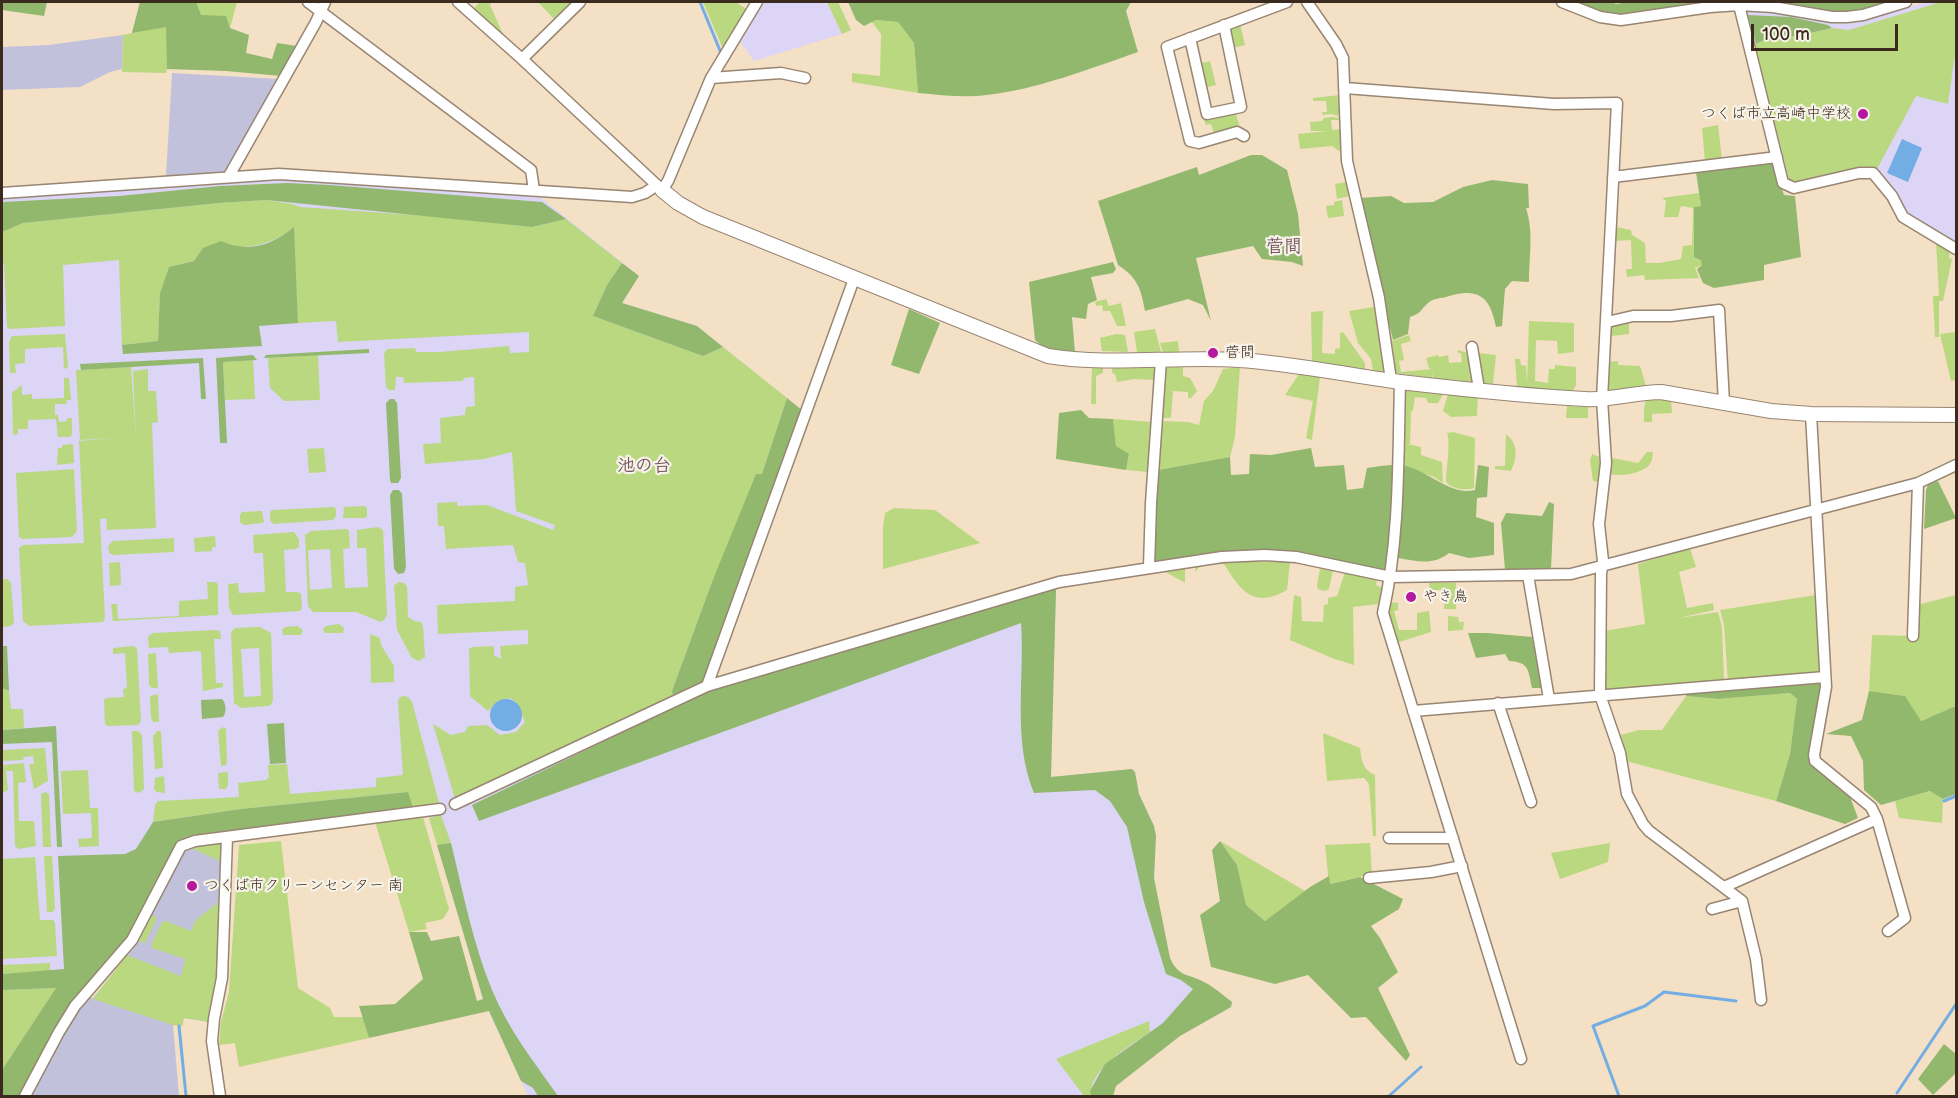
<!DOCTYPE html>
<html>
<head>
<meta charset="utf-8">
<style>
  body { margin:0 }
  #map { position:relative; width:1958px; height:1098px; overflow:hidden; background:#f4e0c5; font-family:"Balsamiq Sans",sans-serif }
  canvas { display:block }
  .frame { position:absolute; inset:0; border:3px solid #3b2a1e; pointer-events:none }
  .scale { position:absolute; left:1751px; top:24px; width:147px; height:27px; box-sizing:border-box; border:3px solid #3b2a1e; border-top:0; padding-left:8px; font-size:18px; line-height:21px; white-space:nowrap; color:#3b2a1e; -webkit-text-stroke:4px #f7f3e8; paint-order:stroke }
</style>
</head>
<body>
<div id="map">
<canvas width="1958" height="1098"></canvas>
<div class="frame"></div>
<div class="scale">100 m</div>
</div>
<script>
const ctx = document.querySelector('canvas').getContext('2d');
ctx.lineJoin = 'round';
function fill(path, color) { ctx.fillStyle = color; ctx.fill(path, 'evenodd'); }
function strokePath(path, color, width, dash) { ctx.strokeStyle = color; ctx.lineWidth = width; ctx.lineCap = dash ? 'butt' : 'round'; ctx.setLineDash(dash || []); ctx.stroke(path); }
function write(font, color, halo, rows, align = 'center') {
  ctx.font = font + ' "Balsamiq Sans","Klee One",sans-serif'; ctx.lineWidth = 4.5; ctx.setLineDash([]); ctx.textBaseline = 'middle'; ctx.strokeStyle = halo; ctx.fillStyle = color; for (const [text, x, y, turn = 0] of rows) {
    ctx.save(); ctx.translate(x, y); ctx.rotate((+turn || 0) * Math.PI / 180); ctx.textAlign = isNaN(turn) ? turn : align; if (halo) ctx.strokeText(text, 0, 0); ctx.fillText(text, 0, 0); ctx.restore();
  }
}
fill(new Path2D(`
  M765 2H827L842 34 754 61 739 40Z
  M1927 2H1956V244L1906 215 1875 171 1796 185 1786 179 1743 11 1792 14 1851 23Z
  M286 178 540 197 639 276 622 303 697 326 803 411 703 682 1056 590 1051 777 1132 769 1135 772 1139 794 1154 826 1156 836 1154 878 1170 958 1174 967 1180 973 1203 982 1232 1002 1231 1007 1180 1036 1116 1086 1113 1096H528L483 999 426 806 193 835 185 839 178 844 61 1019 19 1096H2V198Z`), '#dcd5f6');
fill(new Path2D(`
  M123 35 122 69 110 72 80 87 2 90V47L49 45Z
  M172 73 278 79 226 173 166 176Z
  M195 845H223L218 976 209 1022 184 1018 182 1026 173 1025 179 1096H32L72 1019 90 998H93L138 943 184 851Z`), '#c2c1dc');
fill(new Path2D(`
  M140 2H237L230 28 167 69 166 73 122 72 123 35 132 33Z
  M463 2H466L473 9 480 2H492L490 5 503 34H499Z
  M535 2H569L572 3 555 20 540 4Z
  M703 2H736L748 10 723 49Z
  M827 2H838L851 30 842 34Z
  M1941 2H1956V47L1948 104 1916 96 1877 169 1866 166 1797 183 1789 179 1756 50V44L1770 37 1797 36 1833 28 1849 30Z
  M876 20 898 22 914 43 918 93 852 82V73L880 76 881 34 872 22Z
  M1240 24 1245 45 1232 48 1230 27Z
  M1210 61 1216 85 1204 88 1198 64Z
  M1340 95 1341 113 1338 114V116L1331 114 1323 115 1322 112H1327L1326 101H1313V98Z
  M1235 112 1240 127 1214 133 1211 124 1206 125 1204 120Z
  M1331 117 1339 118V120H1331L1332 130 1342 129V149L1339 151 1332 146 1300 149 1298 134 1328 131H1311L1310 122 1322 121 1324 118Z
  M1718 125 1722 160 1705 161 1702 128Z
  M1346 182 1349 196 1337 199 1335 184Z
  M1699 193 1701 206 1694 207 1702 265 1695 268 1699 278 1645 280 1644 275 1627 277 1626 269H1632L1631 240 1616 241V227L1631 230 1632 235 1645 243 1646 263H1659L1681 259 1683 246 1692 245 1693 208 1681 206 1678 217H1664L1666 201 1662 198Z
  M266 200 292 204 301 207 442 217 532 227 566 219 622 263 607 285 593 316 703 356 723 347 787 398 762 474 712 582 672 691 673 696 455 799 433 724 451 735 465 732 468 726 487 725 500 735 516 732 525 722 517 703 510 698 498 701 488 711 470 696 469 649 473 647 494 646V655L501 659 500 646 528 644V630L438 634 437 605 515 601V587L528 585 525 563 518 562 513 545 446 549 444 526H438L437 503 457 502V506L487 505 553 530 555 525 516 511 512 452 484 459 425 464 423 444 441 443 440 418 465 415 466 407 475 406 474 377 464 378 463 381 404 383 403 377H396L395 390H389L386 387 384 354 387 349 415 348 416 352H440L509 346 510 353 529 352V332L338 342 336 321 298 323 293 228C266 250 236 248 203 248L194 261 169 267 160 293 158 341 122 345 119 260 63 265 65 326 10 329 7 327 4 263H2V232L23 223 219 203Z
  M1342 200 1344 216 1328 218 1326 206 1334 205V202Z
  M1936 241 1950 247 1949 258 1952 259 1943 301H1939V337H1935L1933 296H1939Z
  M1106 299 1109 306 1121 303 1126 326H1117L1110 311H1103L1102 305 1096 306 1095 302Z
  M1374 307 1384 373 1373 372 1371 359 1358 343 1349 311Z
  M1323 311 1322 353 1335 354V349L1340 348V333L1343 332 1365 363V371L1312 363 1311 312Z
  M1529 321 1574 323V352L1558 354 1557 341 1536 340 1535 381 1548 383 1549 369H1555V365L1576 367V385L1572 392 1517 387 1515 359H1520L1521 365 1526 366 1527 384Z
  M1629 322V334L1611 336V327L1616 324Z
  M1155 329 1161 352H1137L1134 332Z
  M1956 332V380L1951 381 1940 334Z
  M65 334 68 367 64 369 63 347 25 349V363L15 364 16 373H10L9 342 12 336Z
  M1116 334 1125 335 1128 352 1102 351 1100 338Z
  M1409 335 1411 341 1401 344 1404 360 1399 361 1401 372 1432 369 1429 368 1426 358 1438 355 1439 357 1448 355 1449 363 1462 362 1461 353H1458V350L1468 353 1473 382 1433 378 1432 373V378L1396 373 1392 341Z
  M1178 341 1179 352 1163 353 1160 343Z
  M1477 353 1496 355 1493 384 1483 383Z
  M318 355 320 400 284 401 270 388 268 358Z
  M253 360 255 399 225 400 223 362Z
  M1618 361V365L1640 366 1646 386 1607 392 1608 362Z
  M131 367 136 437 133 371 148 369V391H156L158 422 152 423 156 528 107 530 106 518 100 519 105 618 103 622 29 626 23 621 19 548 23 545 84 543 79 441 112 438 80 440 76 370Z
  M1092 367H1103V373L1096 376V404H1091Z
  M1153 367 1156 368 1154 380 1134 379 1117 382 1115 374 1112 373V368Z
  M1168 367H1183V376L1190 378 1197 391 1191 398H1188V392L1173 391 1171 418H1160L1165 369Z
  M1240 367 1235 437 1230 457 1158 470 1161 421 1188 422 1199 425 1204 401 1213 391 1223 369Z
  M1299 374 1320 377 1312 440 1306 438 1313 401 1285 395Z
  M64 378H69L71 400H67L66 404H55V415H58L59 422 67 421V418H72V435L70 437H58L56 419 28 420V429H18V434L13 435 12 392 19 388V386H22V395L32 394V399L64 398Z
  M1408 389 1444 393 1438 403H1428L1426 398 1415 397 1413 410 1411 412 1410 444H1407L1421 447V455L1442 462 1443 483 1434 477 1401 465 1405 392Z
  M1449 391 1478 394 1477 416 1451 417 1443 411Z
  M1646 400H1671L1672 413 1652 414V422H1644V408Z
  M1567 406 1588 407V418H1566Z
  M1113 419 1152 422 1148 472 1126 470 1129 455 1116 446Z
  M1453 432 1475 438 1474 488C1466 491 1452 489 1446 482 1446 471 1451 441 1447 433Z
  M1506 434C1519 444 1517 458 1511 471L1495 469V466H1505Z
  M73 444 74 463 57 465 58 448H62V445Z
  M324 448 326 472 309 473 307 449Z
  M1647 452H1653C1652 456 1653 459 1651 462 1647 473 1620 477 1611 474L1612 458 1638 463Z
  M1592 454 1602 458 1599 482 1593 481 1590 461Z
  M74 469 77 531 72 537 22 539 19 537 16 473Z
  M364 506 367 508V516L365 518H343L344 507Z
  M334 507 336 509V516L333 520 274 524 270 521V512L272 510Z
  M894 508 935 510 980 543 883 569V527L885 513Z
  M262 511 264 522 262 523 244 525 240 522V515L242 512Z
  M378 527 383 530 387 615 384 620 381 622 356 612H313L308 606 305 535 311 531 347 529 349 531 350 548 343 549 345 588 368 587 366 548H357V530ZM330 549 332 588 310 590 308 550Z
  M294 532 299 539V547L296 549 284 550 286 592H298L301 594 302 608 300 611 233 615 229 608 228 584 238 583 239 593 265 592 263 553H254L253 535Z
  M215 536 216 547H212V551L195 552 194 538Z
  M174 538V552L113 555 109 553 108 546 113 541Z
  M1690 548 1696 567 1679 572 1687 608 1713 603 1714 610 1679 618 1718 612 1722 627 1724 679 1609 691 1604 683 1605 631 1645 624 1638 564Z
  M120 562 121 585 110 586 109 563Z
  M1243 562H1290L1287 590C1253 609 1241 591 1224 564L1201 565 1195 572 1196 565 1201 564Z
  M1185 566V583L1164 571Z
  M1320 569 1333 570 1329 589 1325 591 1318 589 1317 585Z
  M1345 572 1377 580 1376 585 1382 588 1378 604 1353 607 1354 665 1332 658 1290 640 1294 595 1301 597 1302 621 1323 622 1324 605 1328 604V598L1337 596Z
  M4 579H8L11 583 14 622 11 626 2 627V581Z
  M207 582H215L218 584V615L113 621 111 604H117L118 619 179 616V601L208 599Z
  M398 582 404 583 407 587 408 617 414 621 421 622 423 626 425 657 419 661 412 658 397 630 394 586Z
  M1429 583H1456V609H1444L1445 590H1430Z
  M1816 595 1820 665 1818 673 1728 682 1724 625 1720 610Z
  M1956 595V707L1920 721 1905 696 1869 691 1872 635 1918 636 1917 605Z
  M1390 602 1398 603V610L1394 611 1399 630H1417V613L1429 611 1431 632 1396 643 1387 614Z
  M1448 616 1458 617 1459 622H1464L1463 630 1448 631Z
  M339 624 344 628 343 633H325L323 629 326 626Z
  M297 626 303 630 301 635H283L282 630 285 627Z
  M260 627 271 633 273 700 271 705 268 706 241 708 234 703 231 632 235 628ZM259 648 261 696 244 697 241 649Z
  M216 630 220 631 221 639H214L216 683H223V687L203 691 201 651 169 653 168 647 149 648 148 637 153 633Z
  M370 634 380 638 381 645 394 666V682L371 683Z
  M134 646 137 649 141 721 138 725 108 726 105 724 104 700 106 698 124 697 123 689 127 688 125 653 113 654V648Z
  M156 653 158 688H152L149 685 148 654Z
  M2 688 9 691 11 709H23L24 728 2 730Z
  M1790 693 1797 699 1790 754 1776 801 1626 761 1621 735 1639 730H1662L1686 696 1718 699Z
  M158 694 159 722H153L151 718 150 696Z
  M402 696 408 697 412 702 439 803 413 807 407 792 241 809 153 822 155 805 158 801 239 797 238 783 266 780 269 777 268 765 287 764 290 794 376 787V778L403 775 398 703 399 698Z
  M223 727 226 729 227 762 226 765 221 766 218 731Z
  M132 731H138L142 735 144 789 139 793 134 791Z
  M157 731H161L163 768 155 769 153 736Z
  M1323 733 1360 748C1362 761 1362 769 1375 775L1376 836H1373L1369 784 1364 778 1327 781Z
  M45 748 48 781 34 789 29 764H34L33 756 24 757 23 760 2 761V750Z
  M24 763 26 782 18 783 19 821H34L36 846 19 849 15 846 13 771H6L8 790 2 793V765Z
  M88 770 90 808H98L99 846 79 847 78 839 92 838 91 813 63 814 61 771Z
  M228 772V785L226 789H219L218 773Z
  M164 776 165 793 156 792 154 789 155 778Z
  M1931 791 1943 799 1942 823 1899 818 1895 801Z
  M45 792 49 794 51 847H43L41 794Z
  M441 815 451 843 437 845 429 818Z
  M423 817 449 909 443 919 425 923 427 929 409 932 375 822Z
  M281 841 298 988 330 1008 334 1017H363L369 1038 239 1067 235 1043 219 1045 221 1022 229 992 239 845Z
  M1220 841 1305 891 1265 921 1246 905 1237 865Z
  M220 843 223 845 222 862 191 848 195 845Z
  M1370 843 1372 874 1329 884 1325 845Z
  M1610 843 1608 862 1560 879 1551 853Z
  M44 856H52L55 909 52 912H47Z
  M35 857 40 920H53L55 923 57 956 2 959V859Z
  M221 900 218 976 209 1022 184 1018 182 1026 173 1025 93 999 127 955 181 976 185 959 152 948V943L162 922 166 921 191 931 195 921Z
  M152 915 156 917V920L145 943 139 941Z
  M50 963V971L2 974V965Z
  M56 988 2 1070V990Z
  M1149 1021 1150 1032C1130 1046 1088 1069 1091 1096H1084L1056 1059Z`), '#b9d880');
fill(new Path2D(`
  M2 2H47L44 16 2 10Z
  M140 2H196L201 15 226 16 230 28 249 35 246 53 272 59 277 43 297 46 281 76 226 71 167 69 166 27 132 33Z
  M848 2H1131L1126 11 1138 52C1092 68 1035 90 987 95 964 98 941 95 918 93L914 43 898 22 876 20 864 26 856 20Z
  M1577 2H1612L1616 4 1628 2H1710C1681 4 1646 18 1617 15 1603 13 1590 7 1577 2Z
  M1766 2H1889C1877 5 1864 11 1852 12 1823 14 1794 4 1766 2Z
  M1748 15 1791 17 1828 25 1832 28 1797 36 1770 37 1756 44Z
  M1251 155H1262L1287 170 1298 214 1303 266 1292 262 1262 259 1253 246 1196 258 1211 321 1203 305 1188 299 1145 311C1141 289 1138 278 1118 265L1098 201 1197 167 1199 175Z
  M1773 162 1784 195 1795 196 1801 257 1764 265V280L1714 288 1703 283 1697 269 1702 265 1701 260 1694 257V207L1701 206 1696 172Z
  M1492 180 1528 184 1529 208H1526C1534 233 1529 256 1529 282L1512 281 1505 289 1502 326 1496 327C1490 296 1478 287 1446 297 1441 298 1432 299 1428 303 1420 310 1422 313 1410 317L1408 334 1393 340 1359 198 1391 196 1404 203 1433 202 1463 187Z
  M287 183 330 185 542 202 566 219 532 227 266 200 219 203 23 223 2 232V202L119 196 220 186Z
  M294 227 298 323 259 326 262 346 123 354 122 345 158 341 160 293 169 267 194 261 203 248 221 241C248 253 271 246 294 227Z
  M1113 262 1116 269 1113 273 1091 277 1097 300 1088 304 1086 319 1072 317 1075 353 1044 348 1035 340 1029 282Z
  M622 263 639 276 622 303 697 326 723 347 703 356 593 316 607 285Z
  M909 309 940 323 919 374 891 365Z
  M369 349V353L264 358 266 355Z
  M253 355 257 360 223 362 227 443H220L216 358Z
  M203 358 206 399H201L199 363 81 370 80 364Z
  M787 398 803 411 703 682 673 696 672 691 712 582 756 474H762Z
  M390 399H394L397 403 401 478 398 483H391L390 480 386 403Z
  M1081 410 1089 418 1113 419 1116 446 1129 454 1126 470 1056 459 1059 413Z
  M1311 448 1315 467 1344 465 1347 490 1363 488 1367 468C1377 467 1389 464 1400 465 1425 467 1450 497 1475 490L1478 465 1489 467 1487 497 1477 498 1476 517 1494 523V555L1469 558 1449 553C1433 566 1417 561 1398 558L1387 572 1213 553 1155 562 1158 470 1230 457 1231 475 1249 474 1250 454 1271 455Z
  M1938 481 1956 518 1924 529 1926 490 1928 485Z
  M393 490H399L402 494 406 567 404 573 398 574 394 569 390 495Z
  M1549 502 1554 504 1551 569 1505 570 1501 523 1506 513 1542 516Z
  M1054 588 1056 590 1051 777 1132 769 1135 772 1139 794 1154 826 1156 836 1154 878 1170 958C1179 978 1188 973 1204 982 1214 987 1223 995 1232 1002L1231 1007 1180 1036 1116 1086 1113 1096H1091L1090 1091 1105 1064 1163 1023 1193 989 1181 980 1166 974 1144 902 1127 827 1110 801 1095 790 1034 793C1012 740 1025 679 1021 623L479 821 472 805 708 691Z
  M1468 633H1487L1532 637 1542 688H1532C1528 671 1530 662 1509 661L1505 654 1476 658Z
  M2 646H7L9 691 2 688Z
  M1818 682 1822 687 1811 752 1849 794 1858 818 1845 824 1776 801 1790 754 1797 699 1790 693 1718 699 1686 696 1687 692Z
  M1869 691 1905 696 1921 721 1956 706V794L1943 799 1930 791 1881 805 1864 790 1863 761 1851 736 1826 734 1862 720Z
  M222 699C226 703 227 712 223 717L202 719 201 700Z
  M284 723 286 763 270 764 267 724Z
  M56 726 62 847H57L52 742 2 744V730Z
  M408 792 413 807 193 835 178 844 128 939 61 1019 19 1096H2V1070L56 988 2 990V974L64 969 58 856 125 854 136 849 153 822 241 809Z
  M1220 841 1237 865 1246 905 1265 921 1310 887 1329 876 1330 884 1360 877 1403 899 1399 909 1371 926 1380 938 1398 972 1378 988 1410 1055 1406 1061 1366 1017 1351 1018 1308 975 1275 984 1211 967 1200 915 1220 901 1212 850Z
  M451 843C463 892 473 944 492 990 508 1029 534 1062 558 1096H538L533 1088 521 1081 489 1011 369 1038 359 1006 395 1004 423 979 409 932H427L431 941 459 936 477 1001 483 999 437 845Z
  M1944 1044 1956 1054V1073L1933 1095 1918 1079Z`), '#92b86e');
fill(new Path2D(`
  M1902 139 1922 148 1908 182 1887 173Z
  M490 715a16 16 0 1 1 32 0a16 16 0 1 1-32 0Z`), '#72aee4');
strokePath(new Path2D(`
  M700 2 721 53
  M1944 801 1956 796
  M179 1026 186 1096
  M1897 1093 1956 1004
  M1389 1096 1421 1067
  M1619 1096 1593 1026 1645 1006 1664 992 1736 1001`), '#72aee4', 3);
const minor = new Path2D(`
  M308 2 531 170 534 190
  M458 2 522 59 662 190 668 181 711 78 757 2
  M1307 2 1336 44 1343 58 1347 161 1379 298 1391 380
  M1562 2 1600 17 1621 20 1710 7 1739 5 1773 7 1832 17H1847L1863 15 1906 2
  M1739 5 1783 183 1794 188 1859 173H1873L1892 196 1903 217 1956 249
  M1190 38 1207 114 1241 107 1224 25
  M522 59 580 2
  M711 78 781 73 805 78
  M1345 88 1554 104 1617 103 1602 399 1606 463 1599 524 1603 561 1601 574 1600 695 1620 753 1627 794 1643 824 1649 831 1742 901 1756 959 1761 1000
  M1244 136 1237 132 1199 143 1190 141 1167 47 1287 2
  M229 176 316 22 325 2
  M1613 177 1777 157
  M2 193 279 174 632 197 645 193 657 185
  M1607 322 1633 316H1671L1719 310 1724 403
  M1472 347 1479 389
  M1400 382C1398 459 1400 537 1383 613L1521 1059
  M1811 414 1826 687 1814 755 1815 761 1871 807 1877 819 1905 918 1888 931
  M1149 567 1151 503 1161 360
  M1528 575 1549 699
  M1913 636 1918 483
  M707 686 854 279
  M1498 703 1531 802
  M1413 711 1825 677
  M455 804 707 686 1059 582 1222 557 1265 555 1296 557 1391 577 1571 574 1918 483 1956 465
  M1389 838H1453
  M1369 878 1431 872 1462 866
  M1724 887 1877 819
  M1712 909 1742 901
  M25 1096 59 1032 75 1006 132 940 181 846 195 841 440 809
  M220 1096 212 1041 214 1019 222 978 227 837`);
const tertiary = new Path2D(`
  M662 190 678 203 703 217 1048 356C1110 366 1175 356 1238 360 1292 363 1345 375 1400 382 1461 389 1523 396 1585 399 1610 401 1635 392 1661 392L1771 411 1811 414 1956 415`);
strokePath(minor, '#988572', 13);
strokePath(tertiary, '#988572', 16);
strokePath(minor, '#fff', 10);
strokePath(tertiary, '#fff', 14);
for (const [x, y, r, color] of [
  [1863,114,6,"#b5179e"],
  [1213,353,6,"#b5179e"],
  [1411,597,6,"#b5179e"],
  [192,886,6,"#b5179e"]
]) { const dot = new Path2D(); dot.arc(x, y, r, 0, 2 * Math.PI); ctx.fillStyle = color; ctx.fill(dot); strokePath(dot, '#f7f3e8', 2); }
write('15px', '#3b2a1e', '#f7f3e8', [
  ["つくば市立高崎中学校",1851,114,"right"],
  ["菅間",1225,353],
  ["やき鳥",1423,597],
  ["つくば市クリーンセンター 南",204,886]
], 'left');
write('bold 18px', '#755660', '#f7f3e8', [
  ["菅間",1284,247],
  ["池の台",644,466]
]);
</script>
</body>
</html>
